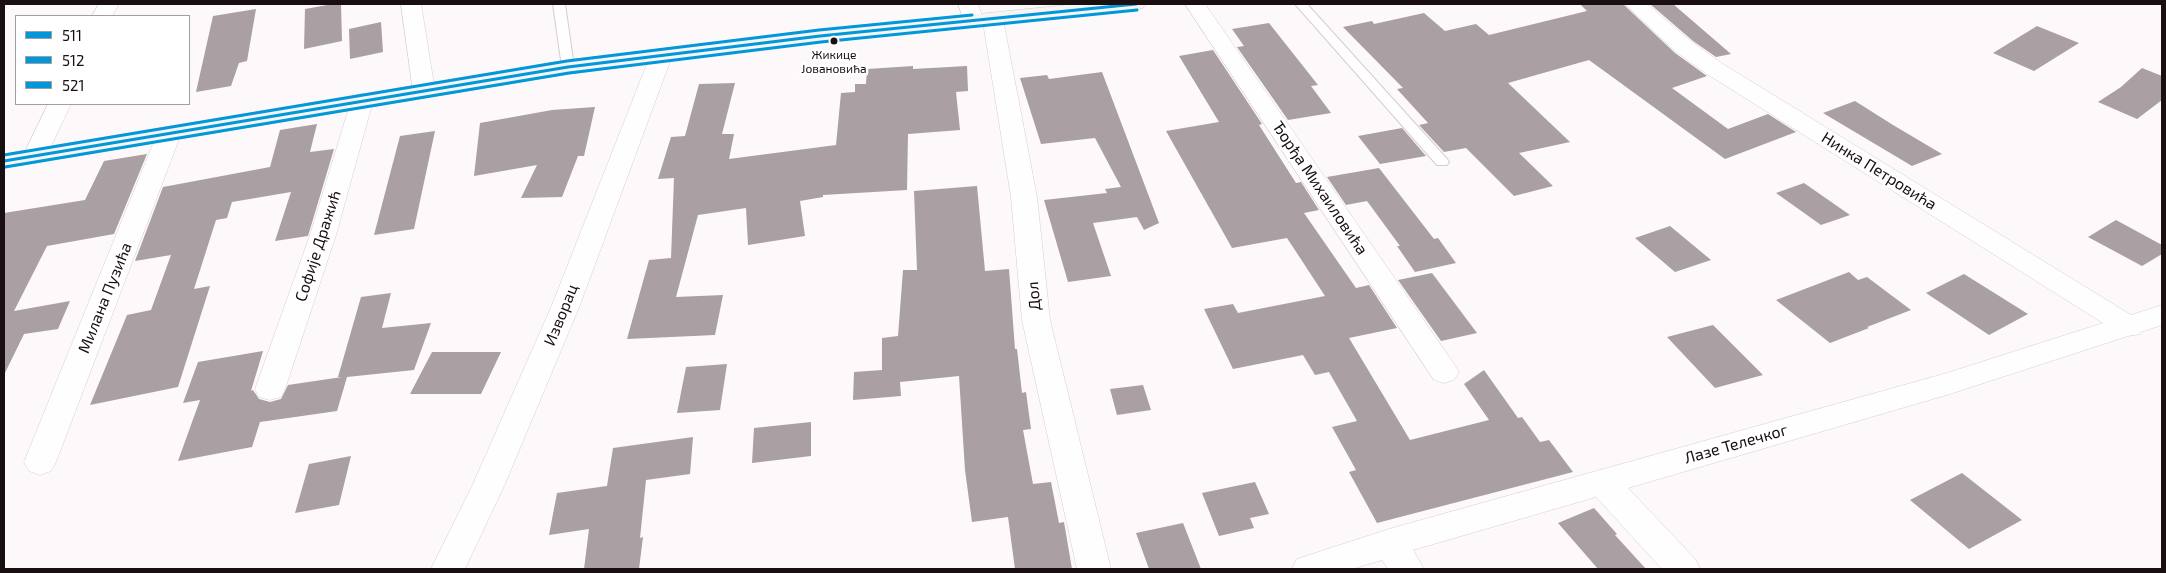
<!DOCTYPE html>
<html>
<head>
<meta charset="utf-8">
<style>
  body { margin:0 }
  #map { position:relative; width:2166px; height:573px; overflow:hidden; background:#fdf8fa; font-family:"Exo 2",sans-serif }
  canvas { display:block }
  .frame { position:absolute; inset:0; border:5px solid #190e10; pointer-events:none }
  .legend { position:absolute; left:15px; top:15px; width:175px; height:90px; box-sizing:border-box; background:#fff; border:1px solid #a39f9f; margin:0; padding:6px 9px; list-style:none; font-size:15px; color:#190e10 }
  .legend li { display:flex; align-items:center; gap:10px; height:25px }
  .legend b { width:25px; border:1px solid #a39f9f }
</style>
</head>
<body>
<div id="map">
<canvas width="2166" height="573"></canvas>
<div class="frame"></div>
<ul class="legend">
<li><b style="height:6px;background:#0098da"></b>511</li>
<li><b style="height:6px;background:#0098da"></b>512</li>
<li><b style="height:6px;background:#0098da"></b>521</li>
</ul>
</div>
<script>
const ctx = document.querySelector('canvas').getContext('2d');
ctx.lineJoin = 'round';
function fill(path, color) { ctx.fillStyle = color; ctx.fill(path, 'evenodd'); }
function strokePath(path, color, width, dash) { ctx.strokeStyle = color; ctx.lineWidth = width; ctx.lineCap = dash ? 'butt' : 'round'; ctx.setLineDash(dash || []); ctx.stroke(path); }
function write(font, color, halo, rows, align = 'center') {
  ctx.font = font + ' "Exo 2",sans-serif'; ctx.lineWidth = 5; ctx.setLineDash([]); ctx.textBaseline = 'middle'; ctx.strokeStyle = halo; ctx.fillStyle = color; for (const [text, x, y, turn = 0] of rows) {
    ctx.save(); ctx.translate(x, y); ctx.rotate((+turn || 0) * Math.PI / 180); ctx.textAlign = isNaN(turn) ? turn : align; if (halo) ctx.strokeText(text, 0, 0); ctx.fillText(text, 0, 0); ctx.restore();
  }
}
fill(new Path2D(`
  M333 4H341L342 41 304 49 305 9Z
  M1580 4H1623L1675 53 1707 76 1672 88 1728 129 1768 114 1796 132 1725 159 1589 60 1508 83 1570 142 1519 153 1553 186 1514 196 1466 148 1444 152 1419 125 1428 123 1397 89 1403 88 1343 27 1372 21 1374 24 1424 13 1445 31 1476 24 1489 35 1587 11Z
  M1650 4H1673L1731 54 1716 57 1693 41Z
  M256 9 247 61 239 63 231 86 196 92 213 16Z
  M381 22 383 52 350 59 349 29Z
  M1269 23 1318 85 1311 86 1331 113 1288 120 1237 47 1244 46 1232 29Z
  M2037 26 2079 43 2034 71 1993 53Z
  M1213 50 1262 124 1259 125 1296 183 1301 182 1319 210 1304 213 1356 288 1369 285 1397 328 1349 338 1410 440 1489 420 1464 384 1484 370 1518 418 1522 417 1540 442 1549 440 1573 472 1377 523 1349 472 1356 470 1332 427 1357 421 1329 372 1315 375 1303 355 1233 369 1204 309 1233 304 1238 313 1325 296 1287 238 1232 248 1166 131 1219 122 1179 56Z
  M913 66V69L967 66 968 91 956 92 960 130 908 134 907 190 823 195V197L800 201 805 236 748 245 746 208 698 215 676 297 723 295 715 335 627 339 649 260 671 258 674 178 658 179 671 137 685 136 699 84 735 83 722 134H734L729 159 836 145 841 93 855 92V84H866L867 69Z
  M2142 68 2162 76V100L2137 119 2098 102 2121 87Z
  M1102 72 1159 223 1144 230 1137 217 1093 223 1111 276 1068 282 1044 200 1107 193 1105 189 1121 187 1095 138 1041 144 1020 78 1047 75 1049 79Z
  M1855 101 1893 125 1942 154 1912 166 1823 113Z
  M595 107 584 156H578L562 197 521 198 537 165 474 176 480 123 552 110Z
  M317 124 310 152 334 149 308 236 275 241 291 192 232 202 227 218 216 220 194 289 210 286 178 387 90 405 127 315 151 310 171 255 135 261 163 187 270 167 280 130Z
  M1402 128 1426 156 1380 164 1358 136Z
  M435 131 414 229 374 235 400 136Z
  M147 154 114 234 47 246 14 311 70 301 58 329 24 334 4 375V213L85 200 104 161Z
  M1379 168 1434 239 1438 238 1456 263 1415 272 1397 246H1400L1367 201 1346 205 1327 177Z
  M1804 183 1850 215 1821 225 1776 193Z
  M977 186 985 271 1009 269 1015 349H1017L1022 393 1026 392 1031 429 1023 430 1033 484 1051 482 1059 523 1064 522 1072 569H1015L1008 517 972 522 965 470 959 376 900 382 901 396 853 400 854 372 882 370V338L898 336 903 270H917L914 191Z
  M2116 220 2162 245V254L2142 266 2088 237Z
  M1670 226 1711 260 1675 272 1635 238Z
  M1849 272 1858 280 1867 277 1911 310 1867 327 1869 328 1830 343 1776 300Z
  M1432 273 1477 333 1441 341 1398 280Z
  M1964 274 2028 314 1989 335 1926 293Z
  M391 293 382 328 431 323 414 370 347 377 337 411 260 422 252 447 178 461 200 400 183 403 198 362 263 351 251 391 253 390 259 399 270 402 281 399 288 385 342 377H338L361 297Z
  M1713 325 1763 375 1715 388 1667 337Z
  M432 352H501L481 394H410Z
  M727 364 720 410 677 413 686 367Z
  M1143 385 1151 410 1117 415 1110 389Z
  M811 422V456L752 463 754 428Z
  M693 437 690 474 646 480 640 538 643 537 639 569H584L589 529 549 535 557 493 607 486 613 448Z
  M351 456 339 505 295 513 309 464Z
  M1962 473 2022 520 1969 549 1910 500Z
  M1255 482 1269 514 1250 518 1254 528 1219 536 1202 493Z
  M1594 508 1617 534 1615 535 1646 569H1598L1558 523Z
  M1183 523 1201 569H1149L1136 533Z`), '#aa9fa2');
const service = new Path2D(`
  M553 4H565L574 67 572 70 568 71 562 67Z
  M1295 4H1307L1447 159 1449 162 1447 165H1437Z`);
const minor = new Path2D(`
  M99 4H119L112 16H92Z
  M401 4H421L435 91 432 96 424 98 416 96 413 91Z
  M958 4H978L983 19 986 15 993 13 1000 15 1003 19 1037 197 1050 320 1111 569H1077L1022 320 1011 197 983 22 980 25 973 27 966 25Z
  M1185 4H1205L1454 364 1459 372 1454 380 1444 383 1434 380Z
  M1625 4H1647L1692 42 1723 64 2131 315 2162 305V325L2141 332 2140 334 2128 336 1950 394 1628 488 1695 559 1700 569H1662L1596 497 1413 550 1424 569H1388L1382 560 1352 569H1292L1297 559 1389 529 1947 373 2103 323 1707 74 1676 52Z
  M661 49 669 51 672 56 580 305 505 484 465 569H431L473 484 552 305 650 56 653 51Z
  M362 94 370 96 373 101 336 235 285 389 281 397 270 400 259 397 255 389 310 235 351 101 354 96Z
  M48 104H71L44 161 35 163 26 161 23 156Z
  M169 127 177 129 181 134 56 462 51 471 40 475 29 471 24 462 157 134 161 129Z`);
const secondary = new Path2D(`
  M1077 4H1146L1143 8 1136 10 820 42 568 74 4 168V154L568 60 820 30Z`);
strokePath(service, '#d5ced0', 2);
strokePath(minor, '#d5ced0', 1);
strokePath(secondary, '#d5ced0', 1);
fill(service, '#fffefe');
fill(minor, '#fffefe');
fill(secondary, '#f7f4f4');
strokePath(new Path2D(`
  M4 161 568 67 820 36 1136 4`), '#0098da', 3);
strokePath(new Path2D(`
  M5 167 569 73 821 42 1137 10`), '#0098da', 3);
strokePath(new Path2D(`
  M4 155 567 61 819 30 972 15`), '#0098da', 3);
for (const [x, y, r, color] of [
  [834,41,4.5,"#190e10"]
]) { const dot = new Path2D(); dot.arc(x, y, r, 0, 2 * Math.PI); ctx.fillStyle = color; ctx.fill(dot); strokePath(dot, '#fff', 2); }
write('12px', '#190e10', '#fff', [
  ["Жикице",834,55],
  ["Јовановића",834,69]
]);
write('16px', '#190e10', '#fff', [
  ["Нинка Петровића",1879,171,32],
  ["Ђорђа Михаиловића",1320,188,56],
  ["Софије Дражић",318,246,-72],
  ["Дол",1034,296,-95],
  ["Милана Пузића",105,298,-68],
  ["Изворац",561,315,-68],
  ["Лазе Телечког",1736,444,-16]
]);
</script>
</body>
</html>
